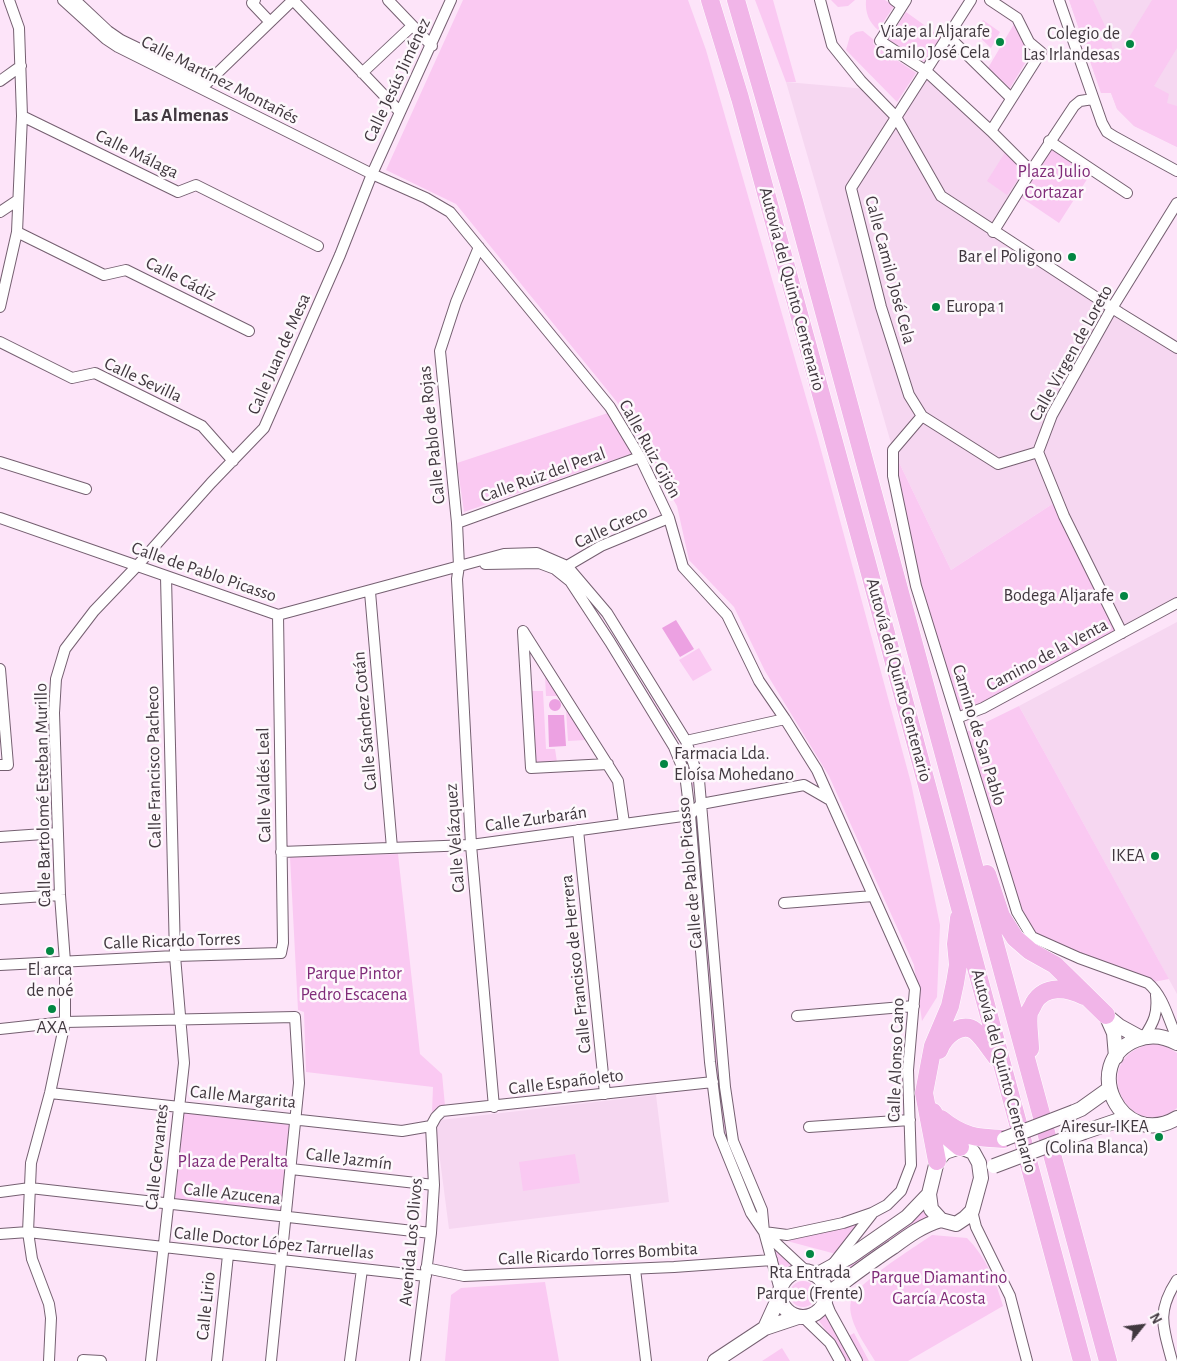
<!DOCTYPE html>
<html>
<head>
<meta charset="utf-8">
<style>
  body { margin:0 }
  #map { position:relative; width:1177px; height:1361px; overflow:hidden; background:#fde4f9; font-family:"Alegreya Sans",sans-serif }
  canvas { display:block }
  .north { position:absolute; left:1117px; top:1301px; width:50px; height:50px; -webkit-text-stroke:4px #fdf8fc; paint-order:stroke; rotate:61deg; font-size:14px; font-weight:700; line-height:20px; text-align:center; color:#41383f }
  .north::after { content:''; display:block; margin:auto; width:18px; height:22px; background:#41383f; clip-path:polygon(50% 0,100% 100%,50% 72%,0 100%) }
</style>
</head>
<body>
<div id="map">
<canvas width="1177" height="1361"></canvas>
<div class="north">N</div>
</div>
<script>
const ctx = document.querySelector('canvas').getContext('2d');
ctx.lineJoin = 'round';
function fill(path, color) { ctx.fillStyle = color; ctx.fill(path, 'evenodd'); }
function strokePath(path, color, width, dash) { ctx.strokeStyle = color; ctx.lineWidth = width; ctx.lineCap = dash ? 'butt' : 'round'; ctx.setLineDash(dash || []); ctx.stroke(path); }
function write(font, color, halo, rows, align = 'center') {
  ctx.font = font + ' "Alegreya Sans",sans-serif'; ctx.lineWidth = 5; ctx.setLineDash([]); ctx.textBaseline = 'middle'; ctx.strokeStyle = halo; ctx.fillStyle = color; for (const [text, x, y, turn = 0] of rows) {
    ctx.save(); ctx.translate(x, y); ctx.rotate((+turn || 0) * Math.PI / 180); ctx.textAlign = isNaN(turn) ? turn : align; if (halo) ctx.strokeText(text, 0, 0); ctx.fillText(text, 0, 0); ctx.restore();
  }
}
fill(new Path2D(`
  M1069 0H1177V147L1134 126 1117 109 1111 93H1101Z
  M926 71 1032 169 995 231 1177 349V597L1123 628 1057 501 951 570 893 450 786 82 867 89 896 119Z
  M1177 622V994L1019 706Z
  M656 1095 669 1202 449 1229 436 1129 441 1120Z`), '#f6d7f1');
fill(new Path2D(`
  M463 0H688L706 50 818 439 911 783 940 925 937 997 922 1021 914 965 829 776 765 671 734 607 689 560 677 506 617 402 456 204 386 170Z
  M755 0H773L796 82H786Z
  M831 0H855L848 6 838 7Z
  M866 0H885L894 6 878 30C869 22 865 13 866 0Z
  M1069 0H1093L1111 39 1114 62 1152 0H1177V48L1154 86 1169 94 1167 103 1177 106V147L1134 126 1117 109 1111 93H1101Z
  M906 12 941 37 925 62 888 40Z
  M983 20 1000 32 991 48 975 33Z
  M1014 24 1030 55 1010 88 988 68Z
  M863 31 874 40 873 44 916 73 897 102 846 50 850 36 856 32Z
  M1050 142 1093 170 1059 223 1016 194Z
  M1006 151 1025 169 1007 195 987 181Z
  M608 413 633 453 464 512 457 463Z
  M893 450 951 570 1057 501 1122 633 957 718 916 586Z
  M508 556C551 558 559 562 587 595L674 734 684 754 694 787 692 786 682 754 673 735C655 707 638 678 620 650 602 620 583 583 552 565 539 558 521 559 507 559L506 557Z
  M699 648 712 670 693 681 679 660Z
  M545 676 558 696H546Z
  M532 691H543L546 749H555L557 762 534 763Z
  M1019 706 1169 979 1148 983 1032 937 1017 912 962 734Z
  M566 709 586 740 568 741Z
  M696 823 698 824 718 1063 728 1132 760 1210 757 1215 725 1133 714 1064Z
  M398 854 420 1054 442 1074 445 1106 432 1112 433 1087 306 1072 304 1012 298 1010 290 857Z
  M1153 1044 1165 1046 1177 1053V1108C1127 1146 1085 1055 1153 1044Z
  M184 1111 291 1123 282 1212 175 1201Z
  M575 1154 580 1183 523 1191 519 1162Z
  M923 1208 930 1220 832 1285 826 1276 840 1271 910 1223Z
  M863 1219 836 1254 787 1241Z
  M932 1235 967 1238C985 1256 996 1281 1003 1306L908 1361H875C866 1346 846 1319 851 1301 856 1283 915 1247 932 1235Z
  M774 1246 794 1265 788 1267 781 1275 772 1251Z
  M790 1294a13 13 0 1 1 26 0a13 13 0 1 1-26 0Z
  M545 1282 559 1361H445L451 1295 461 1288Z
  M828 1308 835 1333 851 1361H844L830 1336 816 1317Z
  M854 1333 869 1361H863L849 1336Z
  M782 1348 790 1361H762Z`), '#fac9f2');
fill(new Path2D(`
  M676 620 694 649 680 657 662 628Z
  M549 705a6 6 0 1 1 12 0a6 6 0 1 1-12 0Z
  M548 715H564L566 746 549 747Z`), '#eca1e2');
const street = new Path2D(`
  M63 0 106 39 118 47 372 174 426 198 450 212 610 407 640 457 669 518 683 567 727 615 759 681 785 719 817 770 915 989 908 1070 911 1165 901 1191 887 1205 872 1213 843 1223 787 1235 764 1232
  M75 0 108 31 121 40 208 82
  M255 0 252 3 270 22
  M293 0 400 112
  M388 0 432 46
  M820 0 832 45 861 81 896 117 941 196 1120 313 1177 348
  M894 0 902 6
  M906 0 880 41 926 71 991 131 1031 171
  M971 0 851 188 881 307 909 395 922 416 998 464 1038 452
  M990 0 1017 18 1029 42 1041 52 991 131
  M1059 0 1102 123 1107 132 1115 137 1177 171
  M948 36 1011 98
  M362 73 412 26
  M0 81 21 66
  M204 86 293 0
  M22 116 178 192 196 185 318 246
  M1049 141 1127 193
  M0 212 18 200
  M17 232 104 275 126 270 249 331
  M993 232 1031 171 1074 106 1080 101 1093 99
  M479 247 456 302 440 351 457 523 459 566 457 579 471 845 494 1107
  M0 307 17 232 22 116 19 28 9 0
  M0 342 72 378 95 373 202 426 233 461
  M922 416 893 450V476L916 586 1017 912 1032 937 1079 958 1148 983C1164 997 1168 1019 1177 1038
  M0 462 86 489
  M0 518 278 615 504 554 537 553 567 566 607 613 686 741 699 780 725 1087 733 1141 762 1210 764 1232 807 1272
  M457 523 640 457
  M485 564 539 563 555 569 570 581 610 642 674 747 685 774 690 815 710 1062 719 1134 751 1213 764 1232 780 1290
  M567 566 601 546 669 518
  M370 592 392 848
  M523 631 618 781 624 823
  M523 632 531 768 608 764
  M1122 633 1064 516 1038 452 1052 415 1112 308 1177 203
  M0 669 8 765H0
  M957 718 983 708 1177 603
  M686 741 785 719
  M804 785 830 800
  M578 830 605 1094
  M0 837 58 833
  M281 852 471 845 690 815 701 804 804 785
  M0 899 60 895
  M784 903 873 896
  M0 965 175 956 281 953 283 943 278 615
  M797 1016 914 1006
  M0 1029 65 1022 295 1017 299 1083 271 1361
  M1144 1037C1154 1022 1158 1013 1156 995
  M50 1093 402 1131 431 1126
  M431 1126 436 1117 442 1111 713 1082
  M809 1127 910 1120
  M291 1169 434 1185
  M0 1192 30 1188 431 1233
  M972 1211 976 1227 1010 1296 1027 1361
  M0 1234 28 1232 426 1276
  M833 1264 872 1214
  M426 1268 464 1276 674 1267 772 1260
  M635 1269 646 1361
  M825 1299 830 1312 857 1361
  M803 1317 830 1343 840 1361
  M83 1360 101 1361
  M49 1361 51 1318 49 1304 32 1259 28 1232 31 1163 50 1093 65 1022V962L60 895 54 713 56 679 65 649 94 611 136 567 211 483 264 428 340 255 372 174 451 0
  M151 1361 184 1063 175 956 166 577
  M217 1361 228 1255
  M350 1361 362 1269
  M415 1361 431 1233 434 1185 431 1126
  M1172 1361C1163 1327 1156 1312 1177 1280`);
const secondary = new Path2D(`
  M1106 1015 1114 1033 1116 1057
  M1108 1017 1119 1026 1141 1038
  M1177 1043C1164 1036 1150 1034 1136 1040 1079 1063 1121 1151 1177 1118
  M1074 1112 1081 1109 1109 1089
  M1084 1132 1128 1117
  M960 1147 973 1152 979 1163 981 1178 972 1211 965 1218 956 1224 941 1220 931 1209 929 1194 937 1161 945 1152Z
  M780 1294a23 23 0 1 1 46 0a23 23 0 1 1-46 0Z
  M813 1274 822 1272 851 1256 907 1217 929 1194
  M826 1295C848 1279 870 1262 893 1247 908 1236 923 1225 941 1220
  M765 1328 780 1295
  M715 1361 765 1328 798 1317`);
const highway = new Path2D(`
  M710 0 740 98 866 559 1082 1361
  M736 0 794 201 1108 1361
  M987 874 1001 916 1015 938 1030 951 1055 965 1106 1015
  M1030 1049C1030 1038 1027 1023 1029 1013 1030 1010 1033 1006 1034 1003 1045 984 1068 988 1084 996
  M939 1050C943 1038 961 1020 975 1031 982 1036 992 1052 998 1059
  M933 1112 947 1136 960 1147
  M941 1119C963 1137 977 1138 1004 1139
  M937 1161 924 1093 933 1046 950 1006 955 983 958 965 956 944 959 918`);
strokePath(street, '#756071', 12);
strokePath(secondary, '#756071', 16);
strokePath(highway, '#fff', 19);
strokePath(street, '#fff', 10);
strokePath(secondary, '#fff', 14);
strokePath(highway, '#f1b5e8', 18);
const secondaryBridge = new Path2D(`
  M1004 1139 1074 1112
  M994 1166 1084 1132`);
strokePath(secondaryBridge, '#756071', 16, []);
strokePath(secondaryBridge, '#fff', 14);
for (const [x, y, r, color] of [
  [1000,42,5,"#028642"],
  [1130,44,5,"#028642"],
  [1072,257,5,"#028642"],
  [936,307,5,"#028642"],
  [1124,596,5,"#028642"],
  [664,764,5,"#028642"],
  [1155,856,5,"#028642"],
  [50,951,5,"#028642"],
  [52,1009,5,"#028642"],
  [1159,1137,5,"#028642"],
  [810,1254,5,"#028642"]
]) { const dot = new Path2D(); dot.arc(x, y, r, 0, 2 * Math.PI); ctx.fillStyle = color; ctx.fill(dot); strokePath(dot, '#fdf8fc', 2); }
write('18px', '#41383f', '#fdf8fc', [
  ["Viaje al Aljarafe",990,32],
  ["Camilo José Cela",990,53],
  ["Colegio de",1120,34],
  ["Las Irlandesas",1120,55],
  ["Bar el Poligono",1062,257],
  ["Europa 1",946,307,"left"],
  ["Bodega Aljarafe",1114,596],
  ["Farmacia Lda.",674,754,"left"],
  ["Eloísa Mohedano",674,775,"left"],
  ["IKEA",1145,856],
  ["El arca",50,970,"center"],
  ["de noé",50,991,"center"],
  ["AXA",52,1028,"center"],
  ["Airesur-IKEA",1149,1127],
  ["(Colina Blanca)",1149,1148],
  ["Rta Entrada",810,1273,"center"],
  ["Parque (Frente)",810,1294,"center"]
], 'right');
write('18px', '#41383f', '#fdf8fc', [
  ["Calle Martínez Montañés",220,80,27],
  ["Calle Jesús Jiménez",397,80,-65],
  ["Calle Málaga",137,154,26],
  ["Calle Camilo José Cela",890,270,75],
  ["Calle Cádiz",181,279,27],
  ["Autovía del Quinto Centenario",792,289,75],
  ["Calle Virgen de Loreto",1071,353,-61],
  ["Calle Juan de Mesa",279,354,-66],
  ["Calle Sevilla",143,380,25],
  ["Calle Pablo de Rojas",432,435,-96],
  ["Calle Ruiz Gijón",650,449,61],
  ["Calle Ruiz del Peral",543,475,-20],
  ["Calle Greco",611,527,-25],
  ["Calle de Pablo Picasso",204,572,19],
  ["Camino de la Venta",1047,655,-28],
  ["Autovía del Quinto Centenario",899,680,75],
  ["Calle Sánchez Cotán",365,721,-95],
  ["Camino de San Pablo",979,735,73],
  ["Calle Francisco Pacheco",154,767,-91],
  ["Calle Valdés Leal",264,785,-91],
  ["Calle Bartolomé Esteban Murillo",43,795,-91],
  ["Calle Zurbarán",536,819,-8],
  ["Calle Velázquez",455,838,-94],
  ["Calle de Pablo Picasso",690,873,-95],
  ["Calle Ricardo Torres",172,941,-2],
  ["Calle Francisco de Herrera",576,964,-96],
  ["Calle Alonso Cano",896,1060,-88],
  ["Autovía del Quinto Centenario",1004,1071,75],
  ["Calle Españoleto",566,1082,-7],
  ["Calle Margarita",243,1097,6],
  ["Calle Cervantes",157,1157,-84],
  ["Calle Jazmín",349,1159,7],
  ["Calle Azucena",232,1194,6],
  ["Avenida Los Olivos",411,1242,-85],
  ["Calle Doctor López Tarruellas",274,1243,6],
  ["Calle Ricardo Torres Bombita",598,1254,-3],
  ["Calle Lirio",206,1306,-84]
]);
write('18px', '#7f2a78', '#fdf8fc', [
  ["Plaza Julio",1054,172],
  ["Cortazar",1054,193],
  ["Parque Pintor",354,974],
  ["Pedro Escacena",354,995],
  ["Plaza de Peralta",233,1162],
  ["Parque Diamantino",939,1278],
  ["García Acosta",939,1299]
]);
write('bold 19px', '#41383f', '#fdf8fc', [
  ["Las Almenas",181,115]
]);
</script>
</body>
</html>
